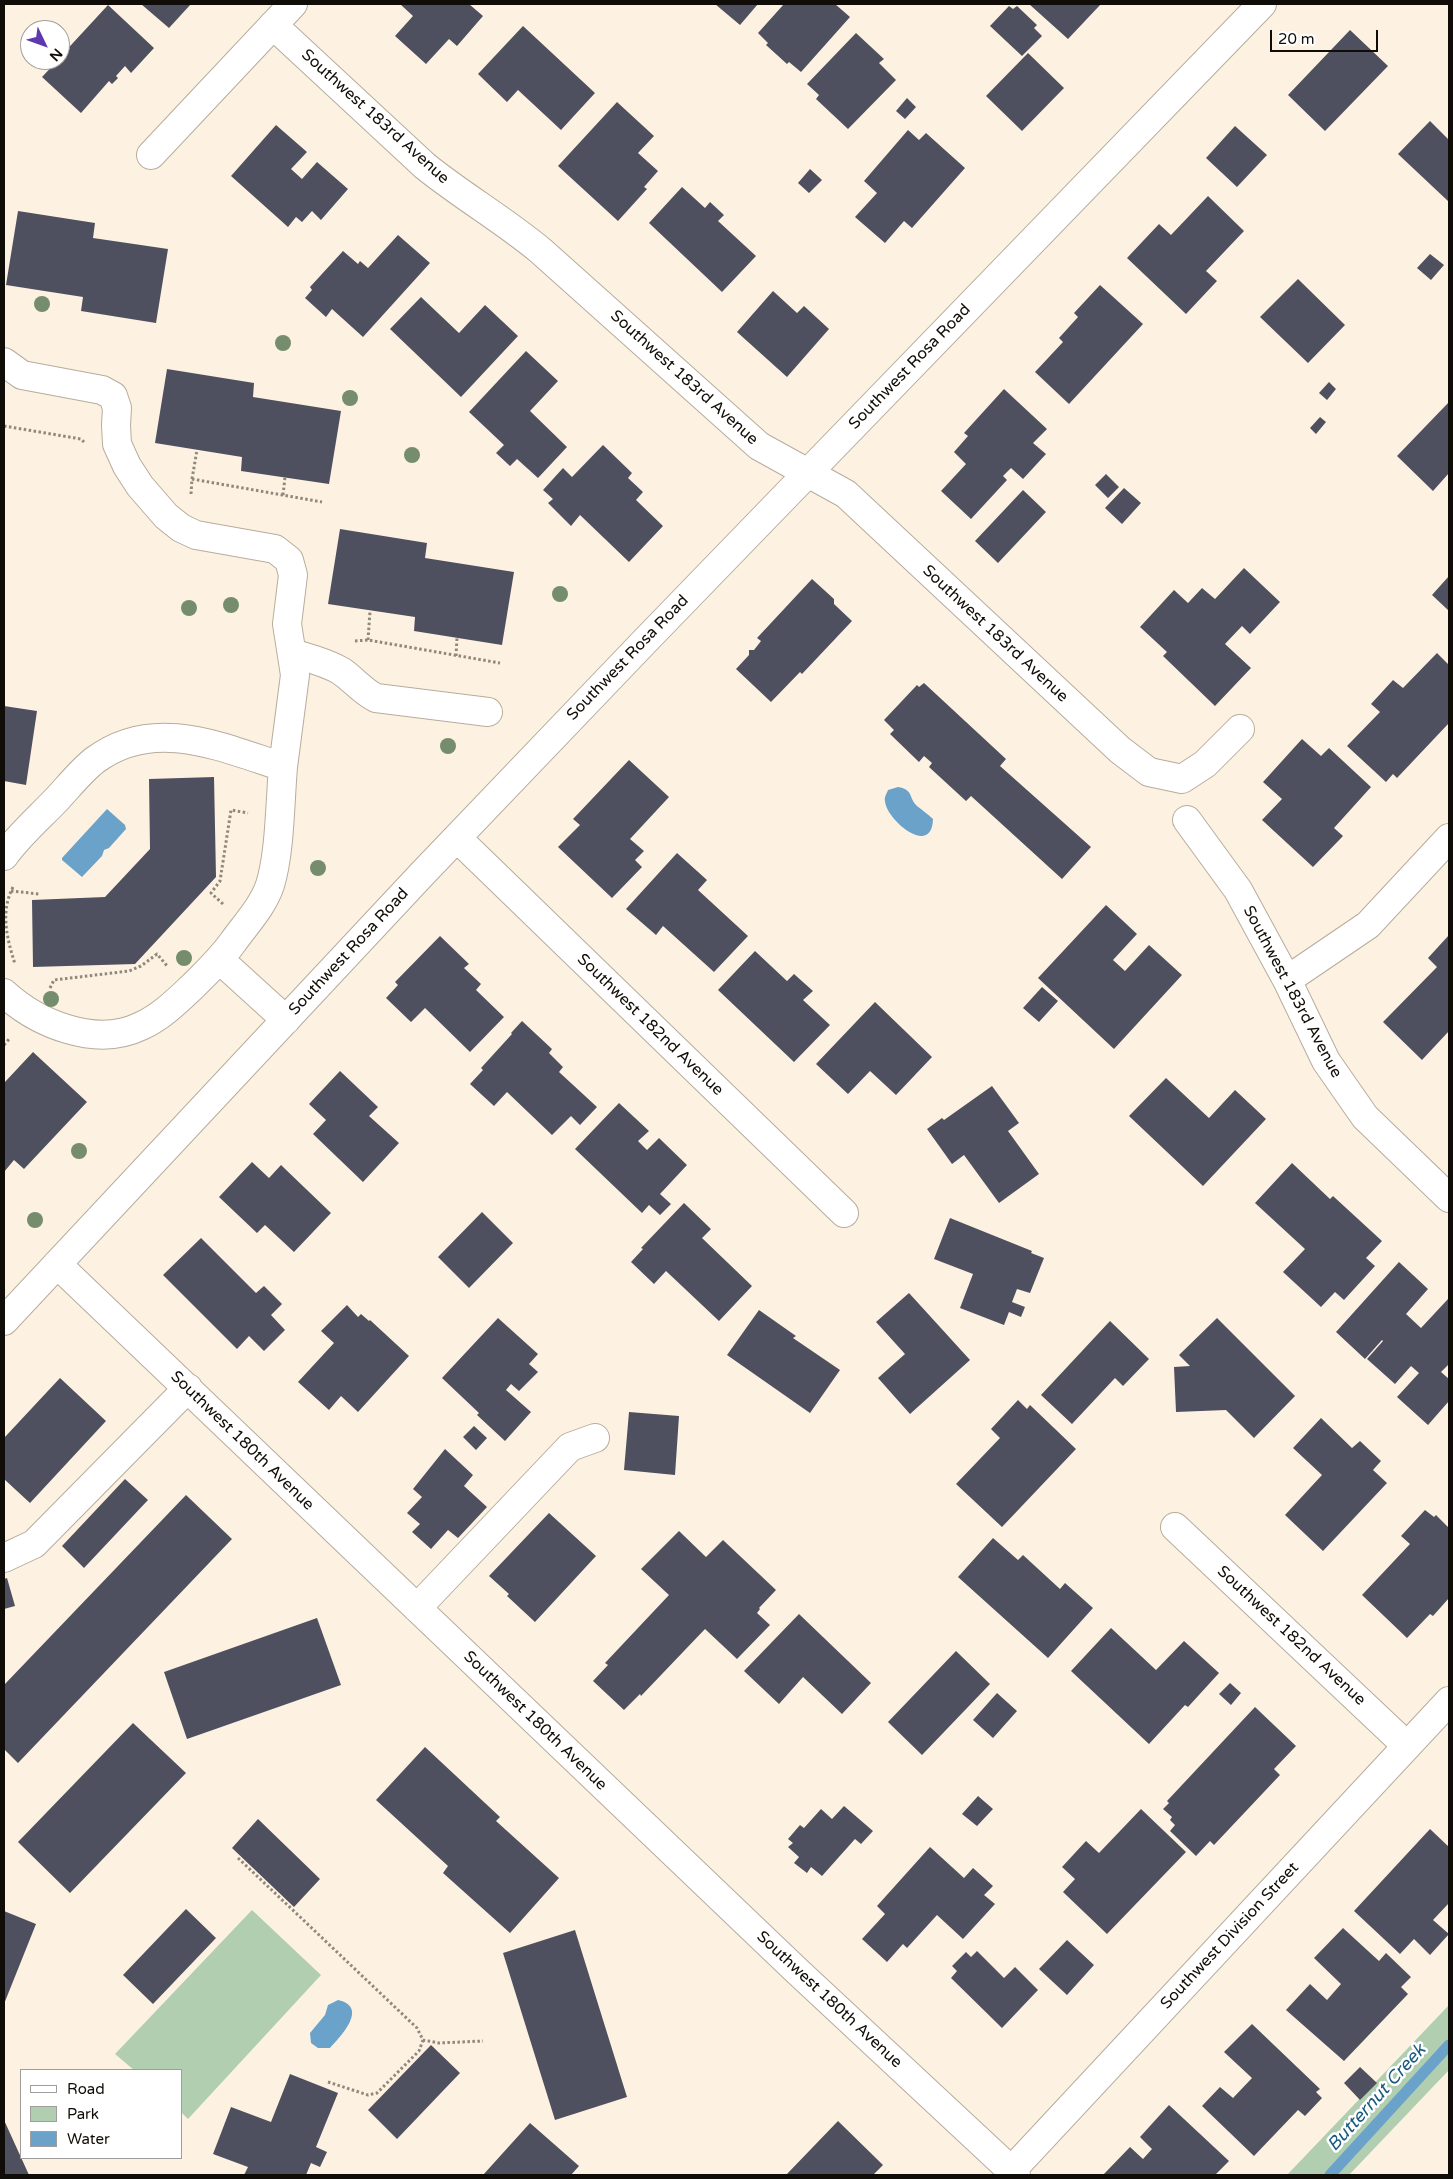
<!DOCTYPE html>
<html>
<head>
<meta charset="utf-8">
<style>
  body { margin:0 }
  #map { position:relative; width:1453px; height:2179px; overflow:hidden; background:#fdf2e1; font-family:"Varela Round",sans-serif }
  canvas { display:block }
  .frame { position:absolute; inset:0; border:5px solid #100c07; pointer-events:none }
  .legend { position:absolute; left:20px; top:2069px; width:162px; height:90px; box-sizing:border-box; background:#fff; border:1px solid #9f9e9c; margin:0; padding:6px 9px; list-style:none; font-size:15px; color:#100c07 }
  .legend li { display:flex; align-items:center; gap:10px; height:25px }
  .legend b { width:25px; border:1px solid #9f9e9c }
  .north { position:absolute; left:20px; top:20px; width:50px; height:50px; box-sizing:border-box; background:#fff; border:1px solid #9f9e9c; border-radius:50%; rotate:132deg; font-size:14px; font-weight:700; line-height:20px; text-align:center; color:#100c07 }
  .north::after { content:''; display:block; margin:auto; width:18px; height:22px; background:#5e38b0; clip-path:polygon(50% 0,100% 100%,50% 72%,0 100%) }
  .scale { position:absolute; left:1270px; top:30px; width:108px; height:22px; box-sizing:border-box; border:2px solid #100c07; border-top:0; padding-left:6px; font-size:15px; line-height:18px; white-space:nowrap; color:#100c07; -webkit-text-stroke:4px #fff; paint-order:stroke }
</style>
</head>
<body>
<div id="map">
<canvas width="1453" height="2179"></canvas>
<div class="frame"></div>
<ul class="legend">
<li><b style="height:6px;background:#fff"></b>Road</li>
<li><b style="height:14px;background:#b1ceb1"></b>Park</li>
<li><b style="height:14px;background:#6ba2c9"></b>Water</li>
</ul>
<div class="north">N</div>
<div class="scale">20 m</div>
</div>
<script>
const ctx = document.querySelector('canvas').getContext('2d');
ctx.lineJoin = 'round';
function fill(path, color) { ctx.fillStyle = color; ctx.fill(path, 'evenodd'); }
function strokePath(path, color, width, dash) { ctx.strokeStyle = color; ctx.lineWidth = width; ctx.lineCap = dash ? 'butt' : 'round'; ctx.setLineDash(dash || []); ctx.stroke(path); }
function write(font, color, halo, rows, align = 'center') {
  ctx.font = font + ' "Varela Round",sans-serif'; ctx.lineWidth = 5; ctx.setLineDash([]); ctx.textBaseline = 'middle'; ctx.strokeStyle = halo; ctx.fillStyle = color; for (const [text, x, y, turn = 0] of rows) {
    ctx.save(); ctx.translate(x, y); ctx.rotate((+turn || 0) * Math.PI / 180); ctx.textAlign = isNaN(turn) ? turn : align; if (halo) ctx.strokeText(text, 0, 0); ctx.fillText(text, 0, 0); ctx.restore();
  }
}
fill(new Path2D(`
  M252 1910 321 1975 188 2119 181 2112V2070H134L115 2054Z
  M1449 2005V2070L1349 2175H1287Z`), '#b1ceb1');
fill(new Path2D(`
  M898 787C914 790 908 797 917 806 922 810 928 814 933 819 932 858 886 820 885 801 884 797 887 793 888 790Z
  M107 809 125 825 126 829 109 848 104 850 102 856 82 877 62 860V858Z
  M338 2000C369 2007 341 2036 330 2048H318L311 2043 310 2033 325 2015 328 2005Z`), '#6ba2c9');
strokePath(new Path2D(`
  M1330 2175 1449 2045`), '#6ba2c9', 11);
fill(new Path2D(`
  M141 4H191L169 28Z
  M400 4H469L483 16 457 46 449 39 426 64 395 36 413 16Z
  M715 4H758L740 25Z
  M784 4H835L850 17 801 72 789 62 787 64 766 45 768 43 758 33Z
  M1029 4H1101L1068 39Z
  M108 5 154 48 131 73 125 66 116 76 118 78 112 84 109 81 81 113 42 77 58 60H60V57Z
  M1009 6 1013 9 1017 6 1037 25 1034 28 1042 36 1022 56 990 26Z
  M523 26 595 93 561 130 518 90 507 102 478 74Z
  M1350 30 1388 66 1325 131 1288 95Z
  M856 33 884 59 879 63 896 80 848 129 816 99 819 95 807 84Z
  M1028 53 1064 88 1022 131 986 96Z
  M907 98 916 107 905 119 896 111Z
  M617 102 654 136 638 153 658 171 644 187 647 189 618 221 558 166Z
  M1430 121 1449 140V202L1398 154Z
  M276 125 307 152 291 169 302 179 317 162 348 189 321 220 312 211 302 222 296 217 288 227 231 176Z
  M1235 126 1267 155 1237 187 1206 158Z
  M908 130 919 140 926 133 965 168 912 228 904 221 885 243 855 217 877 193 864 181Z
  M810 169 822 180 809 193 798 183Z
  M682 187 705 208 710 202 724 215 718 221 756 256 722 292 649 223Z
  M1208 196 1244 231 1206 271 1217 281 1186 314 1127 258 1159 224 1171 235Z
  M18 211 95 223 93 238 168 249 156 323 81 311 83 297 6 285Z
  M398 235 430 263 363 337 332 309 326 317 305 298 312 290 310 287 343 251 358 264 360 261 368 268Z
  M1430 254 1444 265 1431 280 1417 268Z
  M1298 279 1345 325 1308 363 1260 317Z
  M1100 285 1143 324 1069 404 1035 372 1063 342 1059 338 1078 317 1074 313Z
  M773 291 797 313 804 306 829 329 787 377 737 332Z
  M421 297 459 333 485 305 518 336 461 397 390 329Z
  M526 351 558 381 530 411 567 447 538 478 517 459 510 466 496 453 504 445 469 412Z
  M167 369 254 383 253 397 341 411 329 484 241 471 242 457 155 443Z
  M1329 382 1336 389 1327 400 1319 393Z
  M1004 389 1047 429 1033 443 1046 454 1023 479 1011 468 1003 476 1007 480 971 519 941 491 966 464 954 452 968 436 964 433Z
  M1449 402V473L1433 491 1397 456Z
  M1320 417 1326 422 1316 434 1310 428Z
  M603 445 632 473 628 478 643 492 636 500 663 526 629 562 580 515 571 526 548 503 553 499 543 490 563 468 572 477Z
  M1106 474 1119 487 1108 498 1095 485Z
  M1124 488 1141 503 1122 524 1105 508Z
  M1023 490 1046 512 998 563 975 541Z
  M340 529 427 543 425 558 514 572 502 645 414 631 415 617 328 604Z
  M1244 568 1280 602 1250 634 1242 626 1225 644 1251 668 1215 706 1163 656 1167 652 1140 627 1174 590 1188 603 1202 588 1215 599Z
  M1449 576V611L1432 595Z
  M812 579 834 599V604L852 621 802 674 800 672 771 702 736 669 749 655V650H754L761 641 757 638Z
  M1437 653 1449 665V723L1397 778 1393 774 1386 782 1347 746 1380 712 1371 704 1393 680 1403 688Z
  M924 683 1006 759 1000 766 1091 847 1062 879 971 796 966 801 929 767 932 763 924 756 919 762 890 734 894 730 884 720 917 685 919 687Z
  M4 706 37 711 26 785 4 781Z
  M1302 739 1321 756 1329 748 1371 787 1334 828 1343 836 1313 867 1262 820 1282 799 1263 782Z
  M629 760 669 797 630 839 644 851 635 860 642 867 612 898 558 847 580 825 573 819Z
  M214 777 216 877 135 964 33 967 32 900 105 897 150 849 149 779Z
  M677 853 707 880 698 890 748 936 714 972 663 926 656 935 626 909Z
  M1106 905 1137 934 1113 960 1125 971 1149 945 1182 975 1114 1049 1038 978Z
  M1449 935V1031L1422 1060 1383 1022 1437 967 1428 958Z
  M440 936 469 964 464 968 481 984 476 990 504 1017 470 1052 425 1008 411 1022 386 998 398 985 395 982Z
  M755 951 787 981 794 974 813 991 803 1000 830 1025 794 1062 718 990Z
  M1042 987 1058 1001 1039 1022 1023 1008Z
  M875 1002 932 1057 896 1095 870 1071 848 1094 816 1064Z
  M522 1021 552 1049 549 1053 563 1067 559 1072 597 1107 580 1125 571 1116 552 1135 507 1092 494 1106 470 1084 483 1070 481 1068 512 1034 511 1033Z
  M33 1052 87 1102 24 1169 14 1160 4 1172V1083Z
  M340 1071 378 1107 369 1116 399 1143 363 1182 313 1134 326 1120 309 1104Z
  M1166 1078 1209 1118 1235 1090 1266 1119 1203 1186 1129 1116Z
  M992 1086 1019 1123 1008 1131 1039 1174 999 1203 964 1155 952 1164 927 1129 942 1118 944 1120Z
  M619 1103 649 1131 638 1141 647 1150 659 1138 687 1165 660 1194 671 1204 660 1215 649 1205 642 1213 575 1149Z
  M252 1162 269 1178 281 1165 331 1213 294 1252 265 1225 257 1233 219 1197Z
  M1292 1163 1330 1199 1333 1196 1382 1241 1366 1258 1375 1266 1344 1300 1335 1292 1321 1307 1283 1272 1305 1249 1255 1203Z
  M684 1203 711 1229 702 1238 752 1286 719 1321 666 1271 654 1284 631 1262 643 1249 641 1248Z
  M482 1212 513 1243 469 1288 438 1257Z
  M950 1218 1032 1251 1031 1253 1044 1258 1030 1293 1017 1289 1012 1302 1025 1307 1021 1317 1009 1312 1004 1325 960 1308 973 1274 934 1259Z
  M201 1238 256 1293 264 1286 282 1304 271 1315 285 1330 264 1351 249 1336 237 1349 163 1275Z
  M1399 1262 1428 1289 1406 1314 1421 1328 1448 1299 1449 1300V1364L1441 1372 1449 1379V1401L1428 1425 1397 1397 1419 1373 1411 1366 1395 1384 1367 1359 1383 1341 1382 1340 1365 1359 1336 1332Z
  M909 1293 970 1360 910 1414 878 1378 905 1354 876 1322Z
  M347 1305 358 1317 361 1314 369 1321 370 1320 409 1356 358 1412 341 1396 329 1410 298 1382 334 1343 321 1331Z
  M759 1310 796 1336 793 1338 840 1370 810 1413 727 1355Z
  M498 1318 538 1354 529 1364 538 1372 519 1391 511 1384 506 1390 531 1412 505 1441 477 1415 479 1413 442 1378Z
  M1217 1318 1295 1396 1254 1438 1226 1410 1176 1412 1174 1367 1190 1366 1179 1355Z
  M1110 1321 1149 1359 1123 1386 1115 1378 1072 1424 1041 1395Z
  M60 1378 106 1421 30 1503 4 1479V1438Z
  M1018 1400 1027 1409 1030 1405 1076 1449 1002 1527 956 1484 1000 1438 991 1429Z
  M629 1412 679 1416 675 1475 624 1470Z
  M1321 1418 1352 1448 1360 1441 1381 1461 1373 1470 1387 1483 1323 1551 1285 1515 1322 1475 1293 1448Z
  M474 1426 487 1438 476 1450 463 1437Z
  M445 1449 473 1475 464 1486 487 1507 458 1538 448 1530 431 1549 412 1532 420 1524 407 1513 422 1497 413 1489Z
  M125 1479 148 1500 84 1568 62 1546Z
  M186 1495 232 1539 18 1763 4 1749V1685Z
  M1425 1510 1434 1517 1436 1515 1449 1528V1598L1433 1616 1430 1614 1407 1638 1362 1595 1410 1544 1401 1536Z
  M549 1513 596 1556 535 1622 507 1596 509 1594 489 1576Z
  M679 1531 706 1557 723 1540 776 1590 759 1608 760 1609 757 1613 770 1625 737 1659 705 1629 641 1696 640 1694 624 1710 593 1681 608 1665 605 1663 669 1595 641 1569Z
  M993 1538 1018 1560 1023 1555 1060 1589 1065 1583 1093 1608 1048 1658 958 1577Z
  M7 1578 15 1606 4 1609V1579Z
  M799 1614 871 1683 842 1714 803 1677 779 1704 744 1671Z
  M317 1618 341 1685 187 1739 164 1672Z
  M1111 1628 1156 1670 1184 1641 1219 1673 1188 1707 1185 1705 1149 1744 1071 1671Z
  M956 1651 990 1684 922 1755 888 1722Z
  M1230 1683 1241 1693 1231 1705 1219 1694Z
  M997 1693 1017 1711 993 1738 973 1720Z
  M1255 1707 1296 1746 1274 1769 1280 1775 1214 1845 1210 1841 1196 1856 1170 1831 1175 1825 1170 1820 1172 1817 1163 1809 1169 1803 1167 1801Z
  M133 1723 186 1773 70 1893 18 1842Z
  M425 1747 500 1817 496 1821 559 1878 510 1933 443 1873 448 1866 376 1800Z
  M978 1796 993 1809 977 1826 962 1814Z
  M844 1806 873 1831 861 1844 855 1839 822 1876 811 1867 807 1873 794 1863 799 1857 788 1847 793 1843 788 1839 800 1825 804 1828 821 1809 832 1819Z
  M1141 1809 1186 1852 1107 1934 1063 1892 1075 1879 1062 1867 1086 1841 1099 1853Z
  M258 1819 320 1879 294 1907 232 1848Z
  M1430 1829 1449 1847V1903L1433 1920 1449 1934 1430 1955 1414 1939 1400 1954 1354 1911Z
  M930 1847 964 1878 973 1868 993 1886 984 1895 995 1904 963 1939 937 1915 907 1948 903 1944 887 1962 862 1939 885 1914 877 1906Z
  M186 1909 216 1938 153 2004 123 1975Z
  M4 1911 36 1924 4 2004Z
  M1343 1928 1379 1961 1386 1953 1411 1977 1401 1987 1408 1994 1344 2061 1286 2010 1310 1984 1327 2000 1341 1984 1314 1958Z
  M575 1930 627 2097 555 2120 503 1953Z
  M1067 1940 1094 1965 1067 1995 1039 1969Z
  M977 1951 1004 1978 1015 1967 1038 1990 1002 2028 951 1978 957 1971 952 1966 966 1952 971 1957Z
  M1252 2024 1320 2089 1316 2092 1322 2098 1305 2116 1298 2110 1254 2156 1202 2106 1220 2087 1233 2098 1252 2078 1224 2052Z
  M431 2045 460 2073 397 2139 368 2110Z
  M1360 2067 1377 2083 1360 2100 1344 2083Z
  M290 2074 338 2093 316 2147 327 2152 320 2167 311 2163 306 2175H244L248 2167 213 2154 231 2107 271 2122Z
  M1169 2105 1229 2161 1215 2175H1103L1130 2147 1143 2159 1152 2149 1140 2137Z
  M4 2120 29 2175H4Z
  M838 2121 883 2165 873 2175H786Z
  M530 2123 579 2166 571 2175H483Z`), '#4f505f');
const minor = new Path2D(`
  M273 25 425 166C462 196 504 220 541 251L759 446 846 494 1120 750 1149 772 1182 779 1205 764 1240 729
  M151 155 293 4
  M4 362 22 375 102 390 113 396 117 408 116 425 117 444 127 466 140 486 166 516 181 528 196 535 275 549 289 560 293 575 287 624 295 675 283 767
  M292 653C308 658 326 662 341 671 353 679 362 691 376 698L488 712
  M1187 820 1238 890 1287 980 1326 1061 1365 1117 1449 1198
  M457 838 844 1213
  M4 856C19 835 40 817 58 798 70 785 82 770 95 760 154 716 221 747 283 767 280 802 280 853 270 885 263 906 246 924 233 942 221 959 207 972 192 987 177 1001 161 1017 141 1026 96 1048 38 1024 4 993
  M220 960 286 1020
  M1287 980 1368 925 1449 838
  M57 1264 796 1970 1016 2175
  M4 1321 423 873 646 640 1262 4
  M1175 1527 1407 1746
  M4 1558 34 1544 188 1388
  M417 1608 570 1447 595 1438
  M1011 2171 1449 1701`);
strokePath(minor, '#b7ac9d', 30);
strokePath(new Path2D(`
  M4 426 81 439 84 442
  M192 479 197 450
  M191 494 192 479 322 502
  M283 495 285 477
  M368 640 370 611
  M355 641 368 640 500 663
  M456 656 457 638
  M13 887C0 912 7 939 15 964
  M11 891 39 894
  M223 904 211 893 220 881 231 810 248 813
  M50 988 54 980 129 971 141 966 157 954 168 967
  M4 1045 10 1038
  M238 1858 417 2028 423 2040 439 2043 483 2041
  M328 2082 368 2095 377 2093 419 2051 423 2040`), '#8f887c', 3, [2.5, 2.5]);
strokePath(minor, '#fff', 28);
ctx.fillStyle = '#758d6d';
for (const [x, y] of [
  [42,304],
  [283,343],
  [350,398],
  [412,455],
  [560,594],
  [231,605],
  [189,608],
  [448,746],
  [318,868],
  [184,958],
  [51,999],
  [79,1151],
  [35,1220]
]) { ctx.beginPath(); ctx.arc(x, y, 8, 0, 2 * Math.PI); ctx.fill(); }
write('16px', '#100c07', '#fff', [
  ["Southwest 183rd Avenue",375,117,42],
  ["Southwest Rosa Road",910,367,-46],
  ["Southwest 183rd Avenue",684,378,42],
  ["Southwest 183rd Avenue",995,634,43],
  ["Southwest Rosa Road",628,658,-46],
  ["Southwest Rosa Road",349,952,-47],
  ["Southwest 183rd Avenue",1292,992,62],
  ["Southwest 182nd Avenue",650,1025,44],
  ["Southwest 180th Avenue",242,1441,44],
  ["Southwest 182nd Avenue",1291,1636,43],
  ["Southwest 180th Avenue",535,1721,44],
  ["Southwest Division Street",1230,1936,-47],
  ["Southwest 180th Avenue",829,2000,43]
]);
write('italic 18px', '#185a80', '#fff', [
  ["Butternut Creek",1377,2098,-48]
]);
</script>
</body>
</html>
